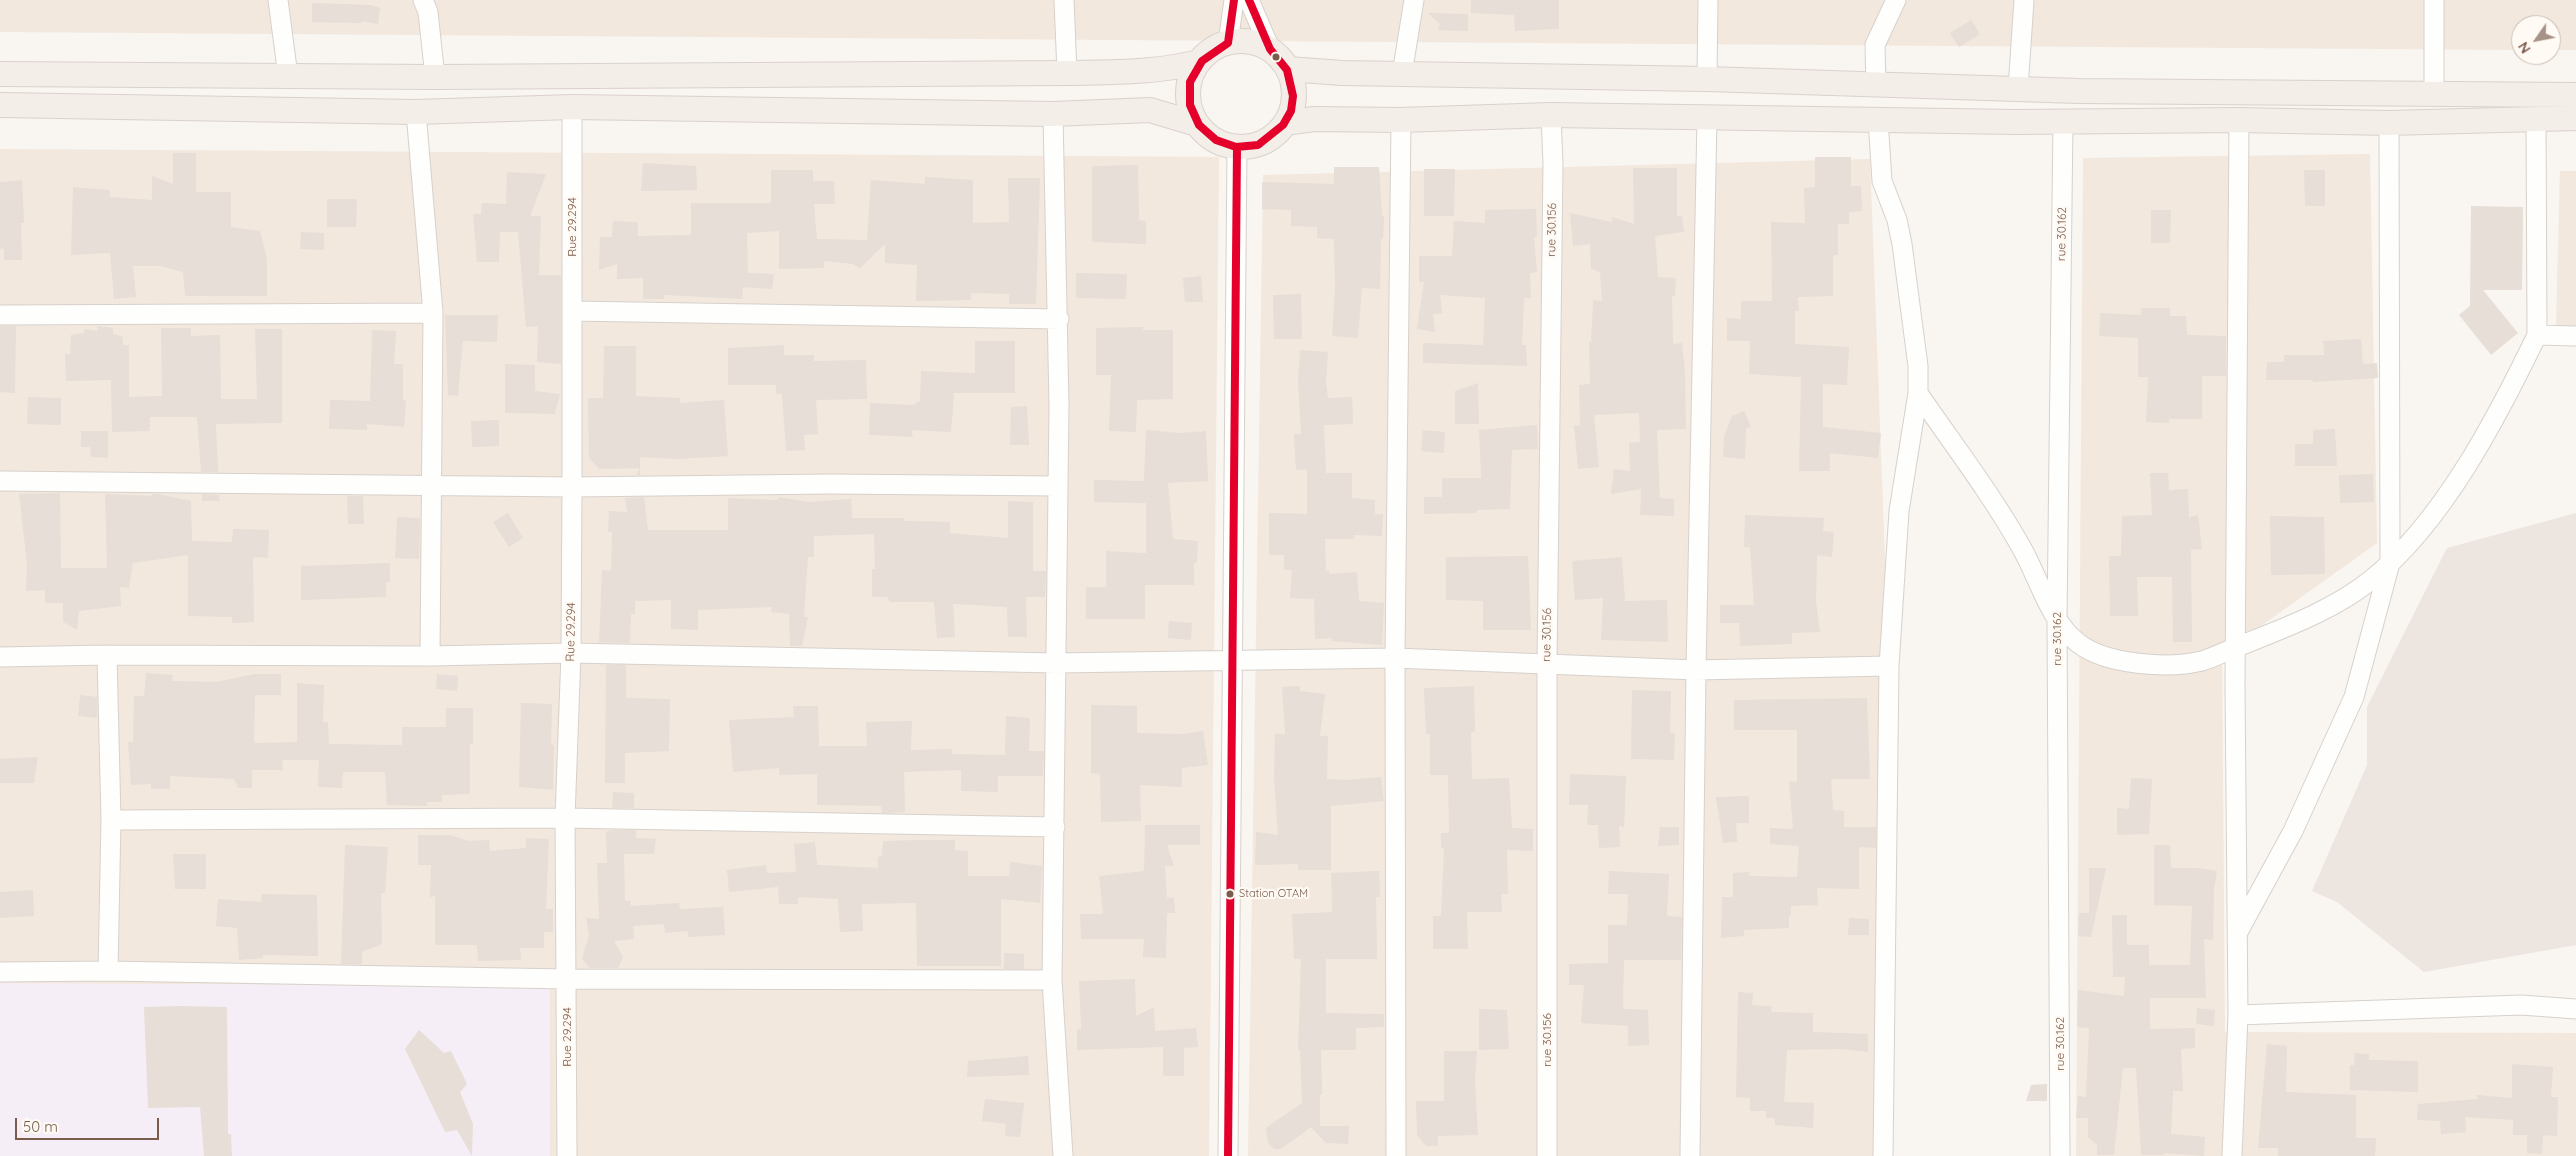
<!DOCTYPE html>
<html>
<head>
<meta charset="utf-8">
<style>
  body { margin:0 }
  #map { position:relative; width:2576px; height:1156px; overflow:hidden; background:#f9f5f0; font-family:Quicksand,sans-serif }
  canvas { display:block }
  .north { position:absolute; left:2511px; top:15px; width:50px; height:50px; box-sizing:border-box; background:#fffaf3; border:1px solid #cabbb1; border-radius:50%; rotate:237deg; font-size:14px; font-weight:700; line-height:20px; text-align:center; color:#7a5c4d }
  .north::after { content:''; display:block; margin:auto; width:18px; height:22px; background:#a69286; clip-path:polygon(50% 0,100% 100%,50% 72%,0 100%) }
  .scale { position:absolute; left:15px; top:1118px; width:144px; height:22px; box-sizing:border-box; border:2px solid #7a5c4d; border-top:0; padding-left:6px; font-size:15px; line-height:18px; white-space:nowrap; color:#7a5c4d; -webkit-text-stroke:4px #fffaf3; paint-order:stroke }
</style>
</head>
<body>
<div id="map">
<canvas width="2576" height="1156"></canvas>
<div class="north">N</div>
<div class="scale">50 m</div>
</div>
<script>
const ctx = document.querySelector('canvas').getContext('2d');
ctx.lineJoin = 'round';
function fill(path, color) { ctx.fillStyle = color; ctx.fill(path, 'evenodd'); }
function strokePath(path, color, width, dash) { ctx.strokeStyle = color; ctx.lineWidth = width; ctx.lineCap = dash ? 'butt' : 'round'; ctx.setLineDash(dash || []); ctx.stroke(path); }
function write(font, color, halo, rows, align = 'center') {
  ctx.font = font + ' Quicksand,sans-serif'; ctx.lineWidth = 4.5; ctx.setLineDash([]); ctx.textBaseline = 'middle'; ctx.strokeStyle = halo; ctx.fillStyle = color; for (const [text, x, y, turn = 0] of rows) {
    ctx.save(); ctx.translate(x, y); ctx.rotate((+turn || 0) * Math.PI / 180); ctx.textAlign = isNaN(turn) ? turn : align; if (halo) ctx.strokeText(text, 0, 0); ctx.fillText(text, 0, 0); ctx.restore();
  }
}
fill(new Path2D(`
  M0 0H2576V50H2551V25H2521V50L0 32Z
  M0 149 1219 157 1209 1156H0Z
  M2370 154 2377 543 2261 626 2222 647 2225 1032 2576 1033V1156H2076L2083 158Z
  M1870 159 1889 666 1886 1156H1248L1263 175Z
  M2560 171H2576V326H2556Z`), '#f2e8de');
fill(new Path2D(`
  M2576 513V945L2424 972 2337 902 2312 891 2367 765V707L2447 548Z`), '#ede5e0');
fill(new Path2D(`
  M0 983 550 986V1156H0Z`), '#f6eef6');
fill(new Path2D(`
  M1471 0H1559V29L1515 31 1514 15 1471 13Z
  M312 3 371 5 380 8 378 24 362 21V23L312 22Z
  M1428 13 1468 14V31L1438 30 1440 24Z
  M1971 20 1980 34 1959 47 1950 33Z
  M173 153H196V192H231V227L260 231 267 259V296H185L183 272 160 266H133L136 297 114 299 110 253 71 255 73 187 110 190V197L152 200V176L173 184Z
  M1815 157H1851V186H1861L1862 211 1849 212V224H1838V255H1833V296L1798 297 1799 311H1795V344L1849 347 1847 385 1823 384V427L1881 433 1878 458 1830 453V471H1799L1801 377 1749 374 1750 341H1727V318L1741 319V301H1772L1771 222 1805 223 1804 188 1815 187Z
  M643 163 696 166 697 190 641 191Z
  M1138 165 1139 220 1146 221V244L1092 242V166Z
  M1334 167H1379L1382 216H1384L1383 239H1381L1380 289 1362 288 1358 338 1332 336 1335 288 1334 239 1317 238V227L1291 226V210L1262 209V182L1334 184Z
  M1633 168H1677V216H1682L1684 232 1655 236 1658 277 1676 278 1675 296H1672L1673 344 1682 343 1685 372 1686 429 1657 430 1660 498 1674 499V516L1640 515 1641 489 1611 494 1614 469 1630 471 1629 443 1640 442 1639 413 1594 415 1599 467 1578 469 1574 425 1580 426 1579 385 1590 384 1589 342H1591L1593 300 1602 301 1600 272 1591 269 1590 244 1573 246 1570 213 1612 222V217L1634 224Z
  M1424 169H1455L1454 216H1424Z
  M771 170H813V181H834L835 204H814L817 239 867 240 871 180 925 184V177L973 180V223L1009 222 1008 178H1040L1036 304H1009V294L971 293V300L916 301 917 265 885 263V244L860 268 853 264 824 261V268L779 269V231L747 233 748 273 774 274 772 289 743 287 742 299 664 295V299H643V278L617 279V264L599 270 600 237H612L613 221 638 222V236L691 235V203H771Z
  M2304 170H2325V206H2305Z
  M507 172 546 174 530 216H541L539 275H561V364L537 362 538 326 526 327 518 232H500L499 262H477L473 214H481L482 203 506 204Z
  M22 180 24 223H21L22 260H4V248L0 249V182Z
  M327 199H357L356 227H327Z
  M2471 206 2523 207 2522 290H2483L2518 333 2491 355 2459 315 2470 306Z
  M1536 209 1537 237H1534L1537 272 1530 273 1531 298H1524L1522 345H1526L1527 366 1423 363V343L1483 345 1485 298 1440 295 1442 313 1433 314 1435 332 1417 329 1424 282H1419V256H1452L1454 221 1485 223V210Z
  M2151 210H2171L2170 243H2151Z
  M301 232 324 233V250L300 249Z
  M1076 273 1127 274 1126 299 1076 298Z
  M1201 276 1203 302H1185L1183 278Z
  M1301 294 1302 339H1274L1273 295Z
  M2141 308H2170V316H2186L2187 335 2226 336V376H2202V419H2169V423L2146 422 2148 377H2138V338L2099 336 2100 313 2141 315Z
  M445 315H498L497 342 463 341 458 396 448 395Z
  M0 326H16L15 393 0 392Z
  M97 326 113 328V334L123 337V345H129V397L162 396 161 328H191V336L220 335 221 399H257L255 329H282V423L216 424 218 472H201L197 417H150V431L112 432 111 380 66 381 65 354H70L71 335 84 333 85 329 98 331Z
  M1143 327V330H1173V399L1137 400 1136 432 1109 431 1111 375H1096V328Z
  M372 330 396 331 394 364H403V400L406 401 404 427 367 424V430L329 429 330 400 370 401Z
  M2361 339 2363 364 2377 363 2378 378 2313 382V380H2266L2267 362H2284V355H2324L2323 341Z
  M975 341H1015V393H954L951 432 911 430 913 437 869 435 870 403 915 405 916 402H920L921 371 975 373Z
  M784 345V355H814V361L866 360 867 399 816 400 818 434 804 435 805 450 786 451 782 394H776V385H728V348Z
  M604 346H636V396L680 398V403L724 400 728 456 678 459 640 457V475H636L640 468 599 469 589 458 588 398H603Z
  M1300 350 1328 352 1326 382 1328 398 1352 397 1353 424 1324 425 1326 473H1352V498L1375 500V514H1383L1382 536 1354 535V539H1325L1326 571H1329V574L1357 572 1359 601 1384 603 1382 645 1331 641 1332 638 1315 639 1314 599 1290 598 1292 570H1284V555H1269V513L1307 514V469L1296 470 1294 434H1301L1298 380Z
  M505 364 535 365V391L560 394 555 414 505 413Z
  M1478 383 1479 424H1455V391Z
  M28 397 61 398V425L27 424Z
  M1027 406 1029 445H1010L1011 407Z
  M1744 411 1751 427 1746 428 1745 459 1723 457 1724 437 1732 416Z
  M499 420V446L472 447 471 421Z
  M1537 425 1538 449 1512 450 1510 509 1477 510V513L1424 514V497H1442V478H1481L1479 430Z
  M2335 429 2337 466H2295V444H2313V430Z
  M1146 430 1180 433 1206 431 1208 481 1168 483 1173 539 1198 541 1197 563H1194V585H1145V619H1086V587H1106V551L1146 553V503L1094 502V480L1144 481Z
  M1423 430 1445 432 1444 453 1421 451Z
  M81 431H108V458L91 457 90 447H81Z
  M2150 473H2168L2169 490 2188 489 2189 517 2198 515 2202 549 2191 550 2192 642H2173L2172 577H2137L2138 616H2110L2109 556H2121L2122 516 2152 515Z
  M2373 474 2374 502 2340 503 2339 475Z
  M60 493 61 568H107L105 494 152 496V494H158L191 501 192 541 232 542 233 529 269 530 268 558 253 557 254 622 232 623V617L188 616V555L133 563 129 588 120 587 121 606 79 611 77 630 63 622V603H45V590L26 591 27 564 19 494Z
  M202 494 219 495 220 501H202Z
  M347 496H363L364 524H348Z
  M644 497 648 530H728V498L778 500V497L809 502 851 499 852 518H904V521L950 522V533L1008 538V501L1033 502V571H1046L1045 597H1026L1027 637H1008L1007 607 953 604 955 637 937 638 934 602H890L887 597H872V569H875L874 534 814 536V557H808L804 617H808L802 646H790L789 614 771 612 772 607 698 610V630L671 629V600L635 601V614H631L630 643 599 642 602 570 611 571 612 532H608L609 511 627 512 625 498Z
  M508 513 523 538 509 547 493 522Z
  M1745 515 1824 518 1823 531 1834 532 1832 557 1817 555 1816 602 1820 632 1792 633V644L1740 646 1739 623H1720V605H1754L1750 547H1744Z
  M2270 516 2324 517 2325 574 2271 575Z
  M397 517 420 518 419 559 395 558Z
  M1528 556 1531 630H1483V601L1446 600V557Z
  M1622 557 1625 601 1667 600 1668 642 1601 640 1603 598 1575 600 1572 561Z
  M390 563V582H386V597L301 600V566Z
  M1169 621 1192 623 1191 640 1168 638Z
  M606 665H626V698L670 699 669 751 625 753V783H605Z
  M146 673 173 675 172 681 216 682 255 674H281V695H255L254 743 297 742V683L324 685 323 722H328L329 744 402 745V727H446V708H473V744H470V794L442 795V802H427V806L387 805 385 772H343L342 788 318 787 319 760H282L283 770H252V788H238L234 779 170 776V789H151V784L131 785 128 742H133L134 696H144Z
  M437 674 458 676 457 691 436 689Z
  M1300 686V691L1325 694 1320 736H1328L1327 779 1345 780 1381 777 1384 801 1331 806V870H1298V864L1255 865 1256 832 1278 835 1274 776 1275 734H1285L1282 687Z
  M1474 686 1475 731 1471 732 1472 779 1509 778 1512 828 1533 829V851L1507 850 1508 894H1501L1502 912H1467L1468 949H1433V916H1441L1444 848H1441V833H1449L1448 775H1430V734H1426L1424 688Z
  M1632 690 1671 691 1670 733H1675L1674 760 1631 759Z
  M80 695 97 697V718L78 716Z
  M1867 698 1870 779H1831L1833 810 1844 811V827H1876V848L1859 847V889L1817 888 1818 905 1791 906V916L1789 915V928L1744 930V936L1721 938 1722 897H1733V873L1749 872V876L1797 877 1799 846 1770 844V828L1793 829 1789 781 1797 782V730H1734V700Z
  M521 703 552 704 551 745H554L553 790 519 787Z
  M1091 705 1137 706V733L1183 734 1203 731 1208 765 1182 768V787L1140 785 1141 821 1101 822 1100 774 1091 773Z
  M793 706H818L819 746H867L866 722 912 721 911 750 952 749V754L1005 755 1006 716 1030 718 1029 751H1044L1043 776H998V792L961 791V770L904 772 905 812 882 813 881 806 817 805V774L779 775V768L733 772 729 720 794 717Z
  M38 757 34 783H0V759Z
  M1570 774 1626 776 1624 827 1619 826 1620 847 1599 848 1598 825H1587L1588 805H1569Z
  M2131 778 2152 779 2149 834 2117 835V808L2129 809Z
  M613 792 634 793V808H612Z
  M1749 796V823H1736L1737 842 1723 843 1716 797Z
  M1145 825H1200V845H1167L1174 866H1165L1167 898H1174L1175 913H1167L1166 958 1143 957 1144 939H1081L1080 914H1103L1099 876 1144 871Z
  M1660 827H1679V845L1658 846Z
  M611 830H633L636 831V838L656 839 654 854H624L625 901H630L631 906 679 903 680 909 723 907 725 935 688 937V931L665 933 664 924 633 926 634 939 614 941 623 957 618 968H590L582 959 589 935 586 918 599 919 597 863H607L606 832Z
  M418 835H450L468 841 489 840 490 851 526 848V838L549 839 546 909H553V932H544V948H520L521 960 478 961 477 945H435V896L430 897 431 865H418Z
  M917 840H955V850L968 851V876H1009L1010 862 1042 866 1040 903 1001 899V966H917L916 903 862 904 863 931 840 932 838 899 798 897V904H779L778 887 729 892 727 870 766 865 767 873 796 872 794 844 815 842 817 865 878 868V857L882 856 883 841Z
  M345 845 388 847 385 893H381L382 944 362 952V964H341Z
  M2154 845H2170L2171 868H2196L2217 871 2214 889 2213 940 2204 939 2206 998H2150V1029L2195 1028V1048L2181 1049 2183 1091H2173L2171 1134 2205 1137 2204 1156 2164 1153V1155H2141L2136 1068H2123L2114 1155H2097V1145L2088 1137V1118H2076L2078 1096 2086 1097 2089 1028 2077 1027 2078 990 2124 996 2125 977H2113L2112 915H2127V945H2149V965H2190L2192 906 2154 905Z
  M173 854H206V889H175Z
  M2089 868H2106L2091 937 2078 936 2079 913H2089Z
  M1379 871 1380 897H1376L1377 959H1326V1013L1384 1014V1027L1356 1028V1050H1321L1322 1095H1320V1126H1349L1348 1144 1326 1143 1311 1127 1281 1149H1274L1268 1143 1266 1128 1302 1103 1300 1050H1298L1301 959H1294L1292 914 1332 912 1331 873Z
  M1609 871 1669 874 1667 916 1682 917 1681 960H1624L1623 1009 1648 1010 1649 1045 1628 1046V1026L1581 1023 1584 985H1569V964L1608 963V925H1627L1628 894H1608Z
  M33 890 34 916 0 918V892Z
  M262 894 317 895 318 956 263 955V958L239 960 237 928 216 926 218 899 261 902Z
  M1849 918 1869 919V935H1848Z
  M1004 953 1024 954V969H1004Z
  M1135 979 1136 1016 1154 1007 1155 1031 1196 1028 1198 1047 1184 1048V1076H1163V1047L1077 1050V1029H1081L1079 981Z
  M1738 992 1753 993 1752 1005 1772 1006 1771 1012 1813 1013V1032L1868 1034V1052L1842 1049 1787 1050 1784 1102 1814 1103 1813 1128 1775 1125V1118H1766V1111H1750V1098L1736 1097Z
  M180 1006 227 1007 228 1134H231L232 1156H204L200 1107 148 1108 144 1007Z
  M2197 1008 2215 1010 2214 1026 2196 1024Z
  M1479 1009 1507 1010 1509 1049 1479 1050Z
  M419 1030 444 1053 451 1051 467 1084 460 1092 473 1124 472 1156 457 1130 445 1132 405 1049Z
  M2267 1044 2287 1046 2286 1092 2356 1095V1138H2376L2375 1156H2278V1148H2258Z
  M1444 1051H1477L1475 1082 1478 1135 1438 1136V1146H1426L1417 1135 1416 1101H1444Z
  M2355 1053 2369 1054V1060L2418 1061V1092L2350 1090V1065H2354Z
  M1028 1056 1029 1075 967 1077 968 1061Z
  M2512 1064 2553 1067 2551 1097H2558L2557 1136 2543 1135 2542 1154 2527 1153V1135H2513V1120L2465 1117 2466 1132 2441 1134 2440 1121 2417 1120 2418 1104 2477 1099V1095L2512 1098Z
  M2047 1084V1101H2026L2031 1085Z
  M985 1099 1024 1103 1020 1137 1005 1136 1006 1124 982 1121Z`), '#e6ded7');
const minor = new Path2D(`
  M278 0 288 76
  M423 0 428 12 435 77
  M1064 0 1067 73
  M1249 0 1271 51
  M1228 43 1234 0
  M1402 74 1414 0
  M1707 79 1708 0
  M1876 86 1875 45 1896 0
  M2018 89 2024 0
  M2434 94V0
  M416 112 433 313 430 656
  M1053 114 1059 406 1052 980 1063 1156
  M1878 119 1882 181 1897 220 1902 244 1918 366V393L1899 511 1889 666 1883 1156
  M572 311 1059 319
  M0 315 433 313
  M2537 335 2576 336
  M1918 393C1952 443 1990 492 2020 545 2039 577 2048 619 2078 643 2106 665 2169 669 2202 661 2212 658 2222 653 2232 649 2279 630 2331 612 2371 580 2443 522 2497 418 2537 335L2536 118
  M0 481 572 487 830 484 1058 486
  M107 655 111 820 108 971
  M0 657 107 655 430 656 571 653 1056 663 1395 658 1696 670 1889 666
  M111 820 565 818 1055 827
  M2238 932 2293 831 2354 697 2390 563 2389 123
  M0 972 108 971 567 979 1052 980
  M2238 1015 2521 1005 2576 1009
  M567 1156 565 818 571 653 572 487V107
  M1228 1156 1237 148
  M1396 1156 1395 658 1401 120
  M1547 1156V664L1553 164 1551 115
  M1690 1156 1696 670 1707 118
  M2060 1156 2057 620 2063 121
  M2232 1156 2238 1015 2235 685 2239 120`);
const major = new Path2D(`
  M1188 94a53 53 0 1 1 106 0a53 53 0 1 1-106 0Z
  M1288 69 1342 73 1707 79 2079 91 2576 95
  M0 74 435 77 1067 73C1112 72 1155 73 1199 62
  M0 105 416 112 572 107 1053 114 1150 110 1197 124
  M1285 123 1314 119 1401 120 1551 115 2017 122 2239 120 2389 123 2576 118`);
strokePath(minor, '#d7d1cb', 21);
strokePath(major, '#dad1cc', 26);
strokePath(minor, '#fefefd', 19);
strokePath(major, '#f3eee8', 24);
strokePath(new Path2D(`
  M1234 0 1228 43 1202 61 1190 82V105L1199 125 1216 140 1236 147 1258 145 1283 125 1291 111 1293 96 1287 70 1270 49 1249 0
  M1228 1156 1237 148`), '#e4002b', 8);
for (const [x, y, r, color] of [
  [1276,57,4.5,"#7a5c4d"],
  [1230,894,4.5,"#7a5c4d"]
]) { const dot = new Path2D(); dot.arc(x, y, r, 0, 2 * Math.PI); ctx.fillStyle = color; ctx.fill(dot); strokePath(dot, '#fffaf3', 2); }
write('11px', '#7a5c4d', '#fffaf3', [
  ["Station OTAM",1239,894]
], 'left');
write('12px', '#7a5c4d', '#fffaf3', [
  ["Rue 29.294",572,227,-90],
  ["rue 30.156",1552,230,-89],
  ["rue 30.162",2062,234,-89],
  ["Rue 29.294",571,632,-89],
  ["rue 30.156",1547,635,-89],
  ["rue 30.162",2057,639,-90],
  ["Rue 29.294",567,1037,-90],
  ["rue 30.156",1547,1040,-90],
  ["rue 30.162",2060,1044,-90]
]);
</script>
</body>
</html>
